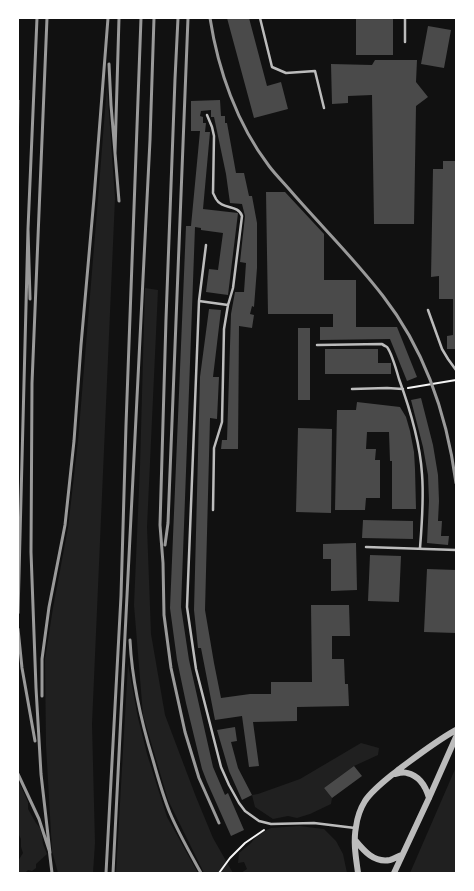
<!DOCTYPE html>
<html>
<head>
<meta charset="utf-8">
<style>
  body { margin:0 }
  #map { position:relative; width:474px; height:891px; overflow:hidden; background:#111; font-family:"Open Sans",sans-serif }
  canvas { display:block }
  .frame { position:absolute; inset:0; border:19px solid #fff; pointer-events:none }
</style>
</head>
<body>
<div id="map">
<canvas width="474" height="891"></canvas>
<div class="frame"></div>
</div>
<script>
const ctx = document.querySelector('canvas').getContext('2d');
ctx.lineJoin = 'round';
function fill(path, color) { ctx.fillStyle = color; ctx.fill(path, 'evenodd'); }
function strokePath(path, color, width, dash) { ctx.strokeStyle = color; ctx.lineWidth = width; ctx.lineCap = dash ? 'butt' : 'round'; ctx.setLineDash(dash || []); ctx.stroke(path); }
fill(new Path2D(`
  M107 85 115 198 92 724 95 843 93 873H58L52 851 46 745 45 659 53 608 68 528 78 441 98 199Z
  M145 288 158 290 147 527 151 634 165 715 196 797 213 838 233 873H204L168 800 143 715 134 605 140 466Z
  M128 664 138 718 147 754 167 817 198 873H116Z
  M361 743 379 748 378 755 354 766 324 788 332 798 331 804 310 814 297 818 288 816 273 819 255 807 252 795 258 794 300 779Z
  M456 767V873H410Z
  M18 780 28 802V809L36 823 40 828 42 835 43 844 47 854 36 864V868L32 871 28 870 25 873H18V861L23 853 21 847V839L18 833Z
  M299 826 324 829 336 841 343 854 347 873H241L247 869 244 862 238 863 239 853 251 843 258 834 271 828Z`), '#202020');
fill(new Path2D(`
  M227 18H249L267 86 281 82 288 109 254 118Z
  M356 18H393V55H356Z
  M428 26 451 30 444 68 421 64Z
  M375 60H417L416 82 428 97 416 106 414 224H374L372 95 348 96V103L332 104 331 64 372 65Z
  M18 100H20L19 127H18Z
  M220 100 221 116H225V123H227L236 173H244L249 196H252L257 223V268L254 307 252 306 250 314 254 315 252 328 239 326 238 449H221L222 440H227L231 314 235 292H244L246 263 240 262 245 216 242 204 230 203 226 174 214 117H211V110L201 111 200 116 203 117V123H206L205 132H210L203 209 238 213 228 295 206 292 209 269 218 270 223 233 201 230V228L195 227 181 607 189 660 213 767 225 795 228 793 244 830 231 836 207 782 202 769 186 703 177 660 170 608 186 226H191L200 131H191V101Z
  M443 161H456V349H447V336L453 335V299H439V276L431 277 433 169H443Z
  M266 192H285L324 234V280H356V327H397L417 377 407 381 390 339 320 340V327H333V314H268Z
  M209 309 221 310 213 377H219L217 419 210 418 205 610 214 663 221 698 250 694H271V682H312L311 605H349L350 636H332V659H344L345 684H348L349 706 297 707V721L253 722 259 766 249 767 242 716 215 720 201 648H198L194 610 200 377Z
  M298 328H310V400H298Z
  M325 349H378V363H391V374H325Z
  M421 398 433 445 438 475 439 501 438 521H442L441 536H449L448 545 427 543 429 501 428 475 423 447 411 400Z
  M357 402 400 407 406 417 410 431 414 452 415 469 416 509H392V461H390L389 432H367L366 449H376L375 460H380V498H366L365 510H335L337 410H356Z
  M298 428 332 429 331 513 296 512Z
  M363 520 413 521V539L362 538Z
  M356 543 357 590 331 591V559H323V544Z
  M370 555 401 556 399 602 368 601Z
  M427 569 456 570V633L424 632Z
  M235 727 237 741 231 742 238 768 252 795 242 800 229 771 217 730Z
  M354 766 362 776 332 798 324 788Z`), '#4a4a4a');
strokePath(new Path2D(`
  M408 388 456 380
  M219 873 230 858 245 843 264 830`), '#f5f5f5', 2);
strokePath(new Path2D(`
  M260 18 272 67 286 73 315 71 324 108
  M405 42V18
  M206 245 199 301 187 607 196 669 221 767 229 785 239 803 245 811 259 821 271 824 314 823 355 828
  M199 301 228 305 233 288 242 216C238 204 222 210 216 199 215 197 214 195 213 193L214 136 212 127 207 115
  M428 310 442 349 448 359 456 370
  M317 345 382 344C383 345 385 346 387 347 391 352 397 372 399 379 410 409 420 442 422 474 424 499 422 523 420 548
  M352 389 387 388 403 389
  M213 510 214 448 222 422 224 329 228 305
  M366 547 456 550`), '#bcbcbc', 2.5);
strokePath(new Path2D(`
  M395 774C399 773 404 772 407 773 420 776 426 787 429 798
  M355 840C364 851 374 863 390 860 394 859 398 856 402 855
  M358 873C356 858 353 842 356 827 357 819 360 809 365 801 373 789 387 779 398 770 417 756 436 741 456 730
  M394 873 429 798 456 737`), '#bcbcbc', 6);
strokePath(new Path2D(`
  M178 18 175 79 166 319 160 525 163 563 164 615 171 668 185 732 199 778 219 823
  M210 18C218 70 237 124 269 166 275 174 282 181 289 189 320 225 354 258 383 296 425 350 447 416 456 483
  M109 64 111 105 115 153 119 18
  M115 153 119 201
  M28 229 37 18
  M165 545 168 523 188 18
  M18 613 28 229 30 299
  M18 629 22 668 35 741
  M130 640C132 681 141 721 153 760 158 778 163 796 170 813 179 834 190 853 201 873
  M42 696V659L49 607 65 525 74 441 81 345 94 198 108 18
  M18 774 39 819 50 853 41 774 36 688 31 552 32 383 47 18
  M49 848 52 873
  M106 873 121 596 126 425 141 18
  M113 873 150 140 154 18`), '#9a9a9a', 3);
</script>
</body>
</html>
